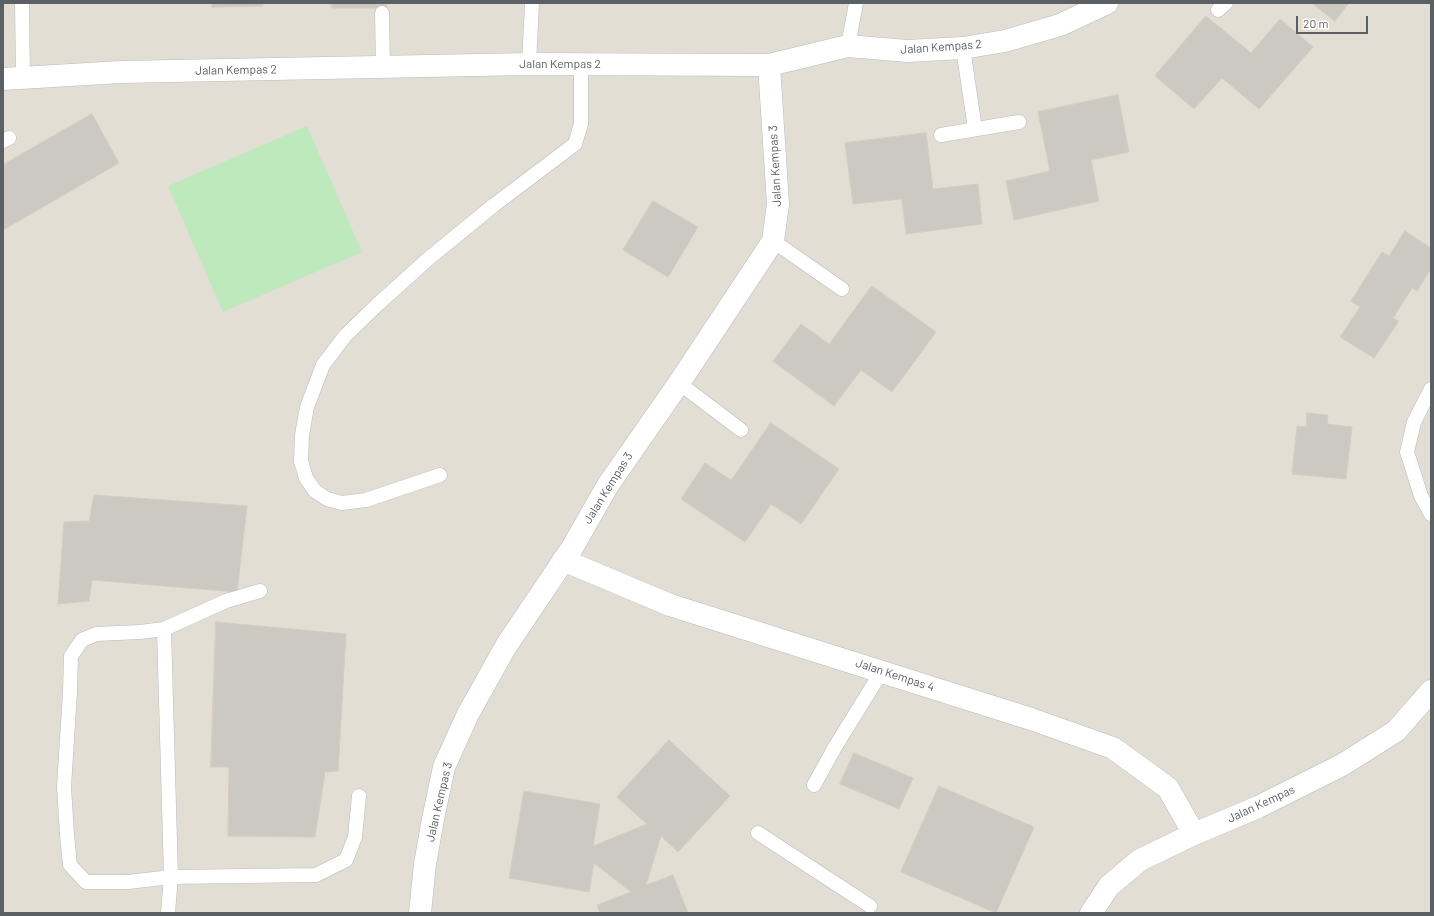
<!DOCTYPE html>
<html>
<head>
<meta charset="utf-8">
<style>
  body { margin:0 }
  #map { position:relative; width:1434px; height:916px; overflow:hidden; background:#efece3; font-family:Barlow,sans-serif }
  canvas { display:block }
  .frame { position:absolute; inset:0; border:4px solid #5b6065; pointer-events:none }
  .scale { position:absolute; left:1296px; top:16px; width:72px; height:18px; box-sizing:border-box; border:2px solid #5b6065; border-top:0; padding-left:5px; font-size:12px; line-height:14px; white-space:nowrap; color:#5b6065; -webkit-text-stroke:3px #fff; paint-order:stroke }
</style>
</head>
<body>
<div id="map">
<canvas width="1434" height="916"></canvas>
<div class="frame"></div>
<div class="scale">20 m</div>
</div>
<script>
const ctx = document.querySelector('canvas').getContext('2d');
ctx.lineJoin = 'round';
function fill(path, color) { ctx.fillStyle = color; ctx.fill(path, 'evenodd'); }
function strokePath(path, color, width, dash) { ctx.strokeStyle = color; ctx.lineWidth = width; ctx.lineCap = dash ? 'butt' : 'round'; ctx.setLineDash(dash || []); ctx.stroke(path); }
function write(font, color, halo, rows, align = 'center') {
  ctx.font = font + ' Barlow,sans-serif'; ctx.lineWidth = 3.5; ctx.setLineDash([]); ctx.textBaseline = 'middle'; ctx.strokeStyle = halo; ctx.fillStyle = color; for (const [text, x, y, turn = 0] of rows) {
    ctx.save(); ctx.translate(x, y); ctx.rotate((+turn || 0) * Math.PI / 180); ctx.textAlign = isNaN(turn) ? turn : align; if (halo) ctx.strokeText(text, 0, 0); ctx.fillText(text, 0, 0); ctx.restore();
  }
}
fill(new Path2D(`
  M3 3H1431V913H3Z`), '#e2ded3');
fill(new Path2D(`
  M307 126 362 252 223 312 168 186Z`), '#bde9bd');
const building = new Path2D(`
  M212 3H263V6L212 7Z
  M331 3H387V8H332Z
  M1312 3H1349L1335 21Z
  M1206 16 1251 53 1280 19 1313 47 1259 109 1222 78 1194 109 1155 76Z
  M1118 95 1129 152 1091 160 1099 201 1014 220 1006 181 1050 171 1038 112Z
  M92 114 119 163 3 230V165Z
  M926 133 933 189 978 184 982 224 906 234 902 199 853 204 845 143Z
  M653 201 698 227 668 277 623 250Z
  M1405 231 1431 248V269L1417 291 1412 288 1393 318 1399 321 1374 358 1340 337 1360 307 1351 301 1382 252 1389 256Z
  M872 286 936 332 892 392 861 370 834 406 773 361 801 324 829 344Z
  M1307 413 1328 415 1327 424 1352 427 1346 479 1292 474 1297 426 1306 427Z
  M771 423 839 469 801 524 771 504 745 542 681 499 705 463 731 480Z
  M94 495 247 506 237 592 92 580 89 601 58 604 64 522 89 521Z
  M216 622 346 634 338 771 325 772 315 837 228 836 229 767H211Z
  M669 740 730 796 678 852 661 836 646 885 673 875 688 913H600L597 905 631 892 594 863 589 892 509 878 524 791 600 804 593 846 647 824 617 797Z
  M854 753 913 778 899 809 840 784Z
  M939 786 1034 827 996 913 901 872Z`);
fill(building, '#ccc9c2');
strokePath(building, '#d5cec0', 1);
const service = new Path2D(`
  M22 3 23 78
  M1218 10 1226 3
  M382 13 383 68
  M848 46 856 3
  M963 48 975 129
  M529 64 532 3
  M941 135 1019 122
  M3 141 9 138
  M773 241 842 289
  M679 383 741 430
  M1431 389 1414 422 1407 452 1421 496 1431 514
  M440 475 366 500 342 503 327 499 315 491 306 478 301 461 302 435 307 407 323 365 345 336 377 305 428 259 494 205 575 144 581 124V64
  M260 591 226 601 164 629 140 632 96 634 82 640 71 656 70 692 64 787 67 835 70 865 86 882H128L171 877 316 875 346 860 355 837 359 796
  M164 629 171 877 168 913
  M814 785 835 747 882 671
  M758 833 870 906`);
const minor = new Path2D(`
  M563 560 670 605 1031 719 1113 748 1168 788 1194 834
  M420 913 425 864 433 819 444 767 468 714 506 646 572 548 608 485 679 383 773 241 778 204 769 65
  M1091 913 1109 886 1140 860 1194 834 1258 807 1342 765 1396 731 1431 691`);
const tertiary = new Path2D(`
  M3 79 121 72 529 64 769 65 848 46 907 51 963 48 1005 41 1060 25 1107 3`);
strokePath(service, '#b8bbc0', 15);
strokePath(minor, '#b8bbc0', 23);
strokePath(tertiary, '#b8bbc0', 23);
strokePath(service, '#fff', 14);
strokePath(minor, '#fff', 22);
strokePath(tertiary, '#fff', 22);
write('12px', '#5b6065', '#fff', [
  ["Jalan Kempas 2",941,47,-4],
  ["Jalan Kempas 2",560,64],
  ["Jalan Kempas 2",236,70,-1],
  ["Jalan Kempas 3",775,166,-93],
  ["Jalan Kempas 3",608,488,-58],
  ["Jalan Kempas 4",895,675,18],
  ["Jalan Kempas 3",439,802,-77],
  ["Jalan Kempas",1261,804,-25]
]);
</script>
</body>
</html>
